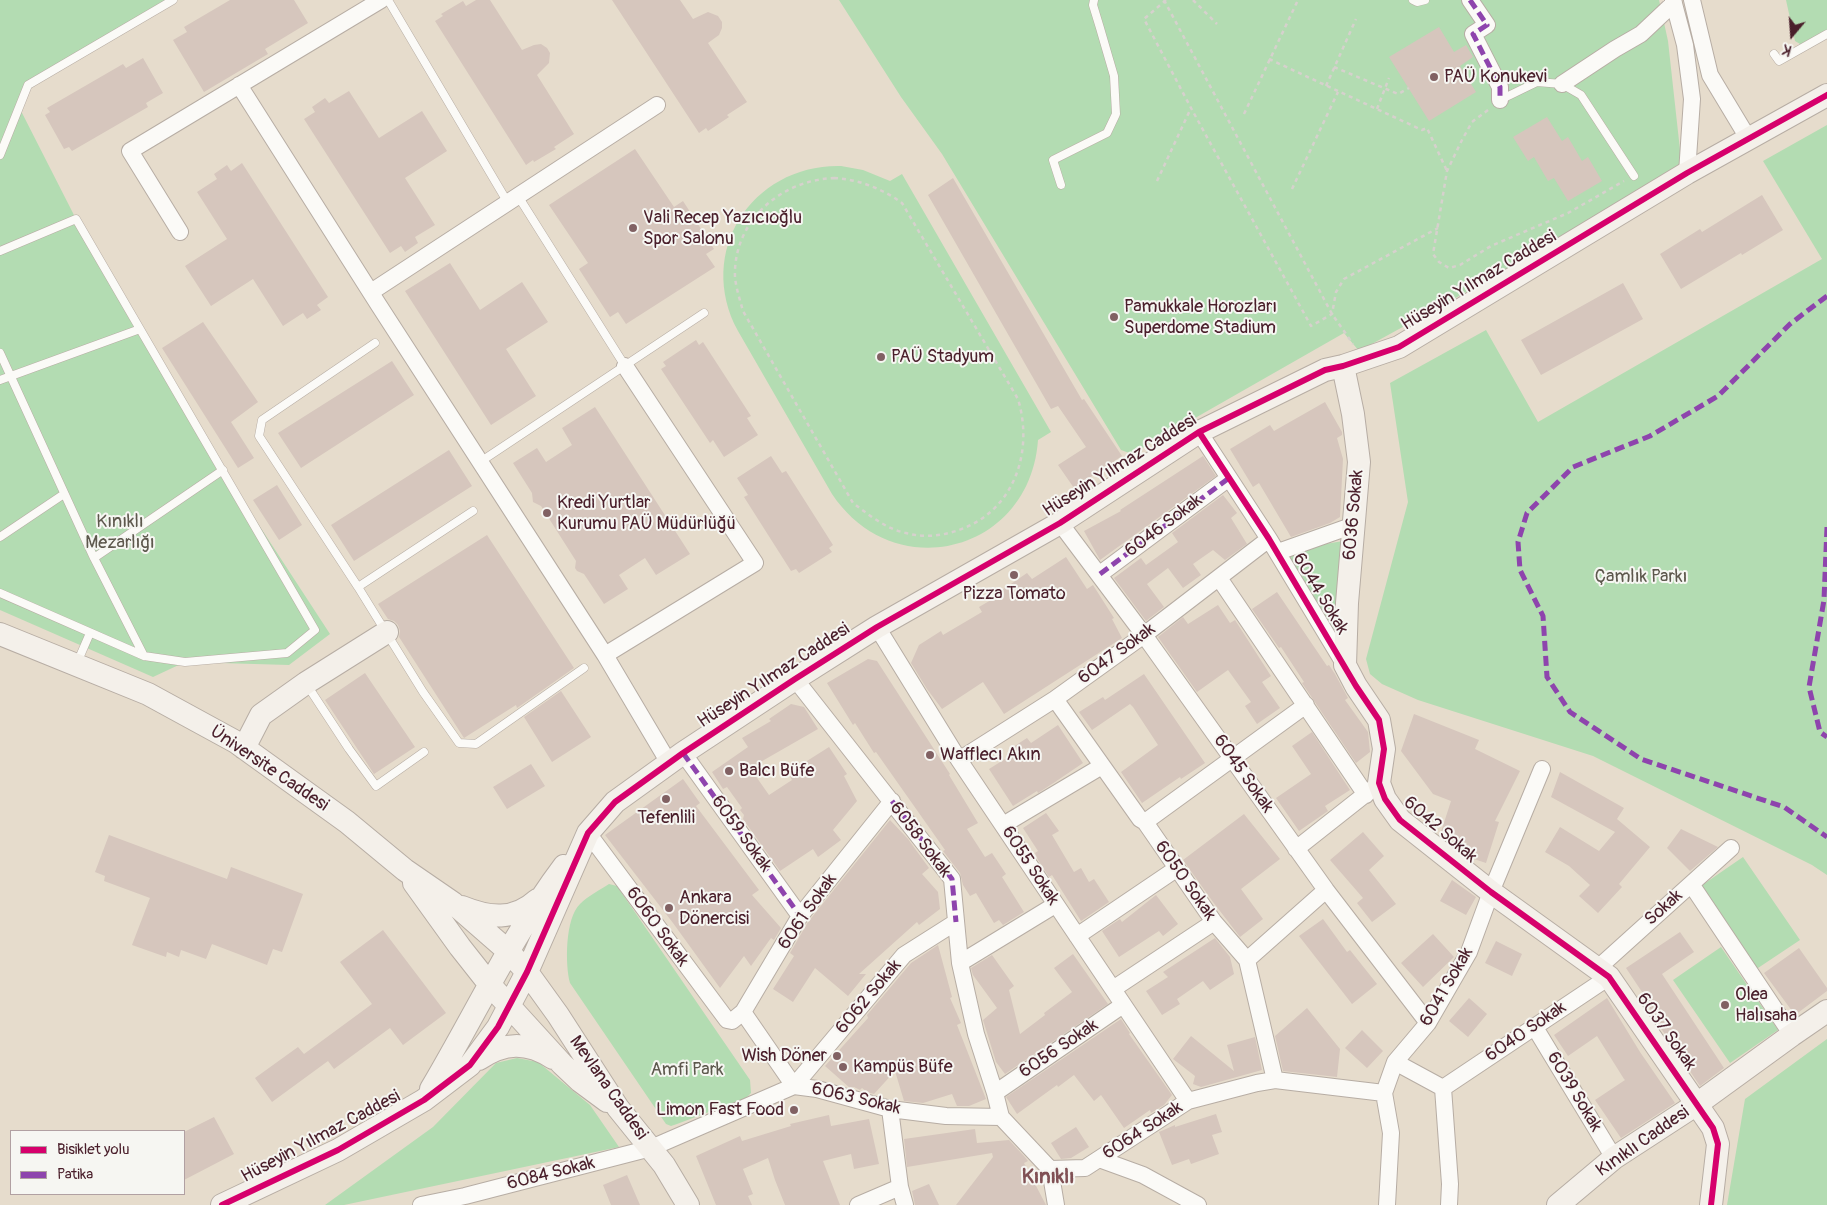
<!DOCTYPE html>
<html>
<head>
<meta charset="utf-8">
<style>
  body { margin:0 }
  #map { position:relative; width:1827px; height:1205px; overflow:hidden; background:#e6dccc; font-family:Pangolin,sans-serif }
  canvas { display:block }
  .legend { position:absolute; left:10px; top:1130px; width:175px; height:65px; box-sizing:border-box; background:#f6f6f2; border:1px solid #b1a0a2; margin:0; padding:6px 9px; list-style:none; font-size:15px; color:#4a1f2b }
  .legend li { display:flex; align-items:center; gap:10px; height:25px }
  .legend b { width:25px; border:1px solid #b1a0a2 }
  .north { position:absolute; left:1767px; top:10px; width:50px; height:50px; -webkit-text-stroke:4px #f6f6f2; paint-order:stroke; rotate:198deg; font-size:14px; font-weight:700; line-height:20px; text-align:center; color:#4a1f2b }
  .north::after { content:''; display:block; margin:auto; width:18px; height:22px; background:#4a1f2b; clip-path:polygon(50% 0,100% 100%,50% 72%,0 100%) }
</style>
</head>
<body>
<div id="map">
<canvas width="1827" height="1205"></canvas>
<ul class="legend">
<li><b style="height:6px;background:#d6006c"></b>Bisiklet yolu</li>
<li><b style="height:6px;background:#8e44ad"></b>Patika</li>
</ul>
<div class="north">K</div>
</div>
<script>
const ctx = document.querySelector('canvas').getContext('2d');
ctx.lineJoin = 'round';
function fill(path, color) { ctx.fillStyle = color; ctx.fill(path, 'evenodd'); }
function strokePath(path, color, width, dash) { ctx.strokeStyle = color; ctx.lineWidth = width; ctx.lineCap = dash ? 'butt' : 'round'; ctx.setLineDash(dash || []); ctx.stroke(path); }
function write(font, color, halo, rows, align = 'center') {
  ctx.font = font + ' Pangolin,sans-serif'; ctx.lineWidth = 4; ctx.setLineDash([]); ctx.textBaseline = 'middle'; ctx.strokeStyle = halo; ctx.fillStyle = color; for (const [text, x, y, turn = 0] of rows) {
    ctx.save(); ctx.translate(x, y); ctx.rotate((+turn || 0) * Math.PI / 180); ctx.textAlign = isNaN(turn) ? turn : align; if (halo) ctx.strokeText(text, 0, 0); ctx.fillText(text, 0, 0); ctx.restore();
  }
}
fill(new Path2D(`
  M0 0H171L28 85 20 109 76 219 223 470 330 634 289 665 185 662 153 677 0 610Z
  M839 0H1659L1668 41 1682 168 1581 229 1359 351 1344 333 1132 454 1121 450 942 154 901 97Z
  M1786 0H1827V34L1805 47 1795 41Z
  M1827 125V875L1812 865 1593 756 1418 700 1382 684 1370 674 1366 659 1408 502 1390 383 1486 330 1538 422 1822 259 1763 161Z
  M841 166 863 170 890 181 902 174 1051 432 1038 440C1030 553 894 587 832 494L738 331C695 251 753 164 841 166Z
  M1343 541 1336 638 1278 552Z
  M1743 857 1800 940 1755 970 1698 888Z
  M609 884 617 886 750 1080 751 1093 746 1098 677 1124 671 1126 666 1124 570 983C565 965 565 918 580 904 588 896 600 890 609 884Z
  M1721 947 1778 1030 1730 1063 1673 980Z
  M1827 1039V1205H1727L1745 1099Z
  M517 1058 538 1062 590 1105 619 1147 344 1205H325L433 1127 496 1063Z`), '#b3dcb2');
fill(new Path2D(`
  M230 0H294L308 23 265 49 268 54 204 92 173 40 187 32 184 27Z
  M476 0H490L522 50 534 45 541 44 547 48 550 53 549 63 537 75 574 134 554 147 556 149 534 162 533 160 526 165 435 21 443 16 441 14 463 1 466 6Z
  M612 0H680L693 19 708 12 718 16 722 22V28L719 35 708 43 747 102 727 115 729 117 708 131 706 128 699 133Z
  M1439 27 1454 52 1466 45 1473 57 1460 66 1476 92 1429 121 1389 57Z
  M143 58 163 93 146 103 148 107 72 151 69 147 64 149 45 115 50 112 47 108 123 64 126 68Z
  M349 91 379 138 422 111 447 151 405 178 435 225 415 237 418 243 405 252 401 246 390 253 304 119 315 112 312 107 325 98 329 103Z
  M1547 117 1562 141 1568 137 1582 161 1588 157 1602 181 1568 201 1554 178 1548 181 1534 157 1528 161 1513 137Z
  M635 149 674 207 683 201 714 249 706 254 715 267 626 324 618 312 610 317 579 269 588 263 549 205Z
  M242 163 328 297 317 305 321 310 307 319 303 313 283 326 253 279 211 306 185 266 227 239 197 192 217 179 214 174 227 165 231 171Z
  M953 178 1082 400 1084 399 1122 456 1074 488 1058 465 1086 447 1058 406 1051 409 928 195Z
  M1762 195 1783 230 1742 255 1741 253 1681 289 1660 254 1700 229 1702 232Z
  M450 263 480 310 522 282 548 322 506 349 536 396 491 425 405 291Z
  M1623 283 1643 319 1541 375 1521 340Z
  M203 322 258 402 231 422 254 458 238 468 162 348Z
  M696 340 699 345 703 342 751 416 747 418 758 435 724 457 713 440 710 443 661 369 666 366 663 362Z
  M392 361 414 395 301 468 278 433Z
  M1325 402 1342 432V435L1337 438 1343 459 1340 517 1330 523 1291 537 1259 483 1253 487 1230 449 1270 425 1274 431Z
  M595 407 690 554 656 575 645 558 619 575 628 589 604 604 584 574 577 571 575 568 576 561 541 506 533 502 532 493 513 463 537 448 546 462 572 445 562 428Z
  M449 450 472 486 354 561 331 525Z
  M771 456 782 473 786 471 833 545 829 548 832 552 799 573 796 569 791 571 744 497 748 495 737 478Z
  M1203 456 1216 476 1100 560 1084 531 1121 511 1120 510Z
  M277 485 302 525 279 540 253 500Z
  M1223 495 1237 513 1231 518 1247 544 1225 560 1213 550 1193 564 1201 575 1183 588 1168 568 1147 584 1164 607 1146 621 1114 578 1141 558 1146 565 1178 542 1172 533Z
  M487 535 574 668 517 708 516 705 464 738 399 637 400 631 398 625 394 621 388 619 378 604Z
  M1066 557 1087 589 1093 585 1114 618 1112 619 1122 638 1004 714 983 682 942 709 927 689 911 663 919 645 941 631 943 635 982 612 979 607 1003 593 1002 590 1027 573 1032 579Z
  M1277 592 1327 666 1329 665 1335 674 1348 698 1345 700 1368 732 1370 752 1356 763 1302 683 1304 682 1281 647 1279 648 1252 609Z
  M1218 605 1230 623 1235 620 1271 676 1262 682 1280 708 1257 724 1245 706 1251 702 1228 670 1197 692 1158 637 1183 617 1188 624Z
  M868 659 877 661 950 774 949 775 978 823 967 829 985 857 992 853 1006 874 1002 877 1024 912 1003 925 999 920 994 923 976 893 970 896 963 885 960 873 943 851 945 850 876 752 874 753 855 723 853 725 827 683Z
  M365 673 415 747 374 774 325 700Z
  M1144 674 1205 763 1181 779 1180 777 1142 803 1121 772 1158 745 1133 707 1130 704 1092 730 1079 712 1103 697 1105 700Z
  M561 691 591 737 552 762 524 717Z
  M791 704 804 707 818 729 750 768 769 795 792 780 788 773 829 747 847 774 844 776 857 801 833 830 841 840 818 857 813 849 780 871 743 819 744 815 740 810 742 808 727 787 723 789 712 772 748 747 742 738 771 721 769 719Z
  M1414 714 1479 740 1475 749 1520 771 1495 821 1499 822 1486 863 1468 857 1463 853 1467 843 1440 835 1451 801 1433 794 1401 751Z
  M1058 725 1083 763 1055 782 1038 793 1037 791 1013 806 989 769 1013 754 1010 749 1027 738 1031 743Z
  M1312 732 1350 790 1325 806 1328 811 1299 831 1276 798 1311 774 1292 746Z
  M531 764 545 786 507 809 493 787Z
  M1560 772 1624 808 1617 819 1650 847 1619 884 1622 887 1598 913 1579 896 1590 885 1569 866 1545 852 1560 827 1599 851 1615 832 1551 797Z
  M683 779 700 803 696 806 759 890 752 895 781 928 774 940 771 938 751 966 744 956 720 988 673 923 605 835Z
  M1046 813 1059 831 1052 835 1074 872 1081 868 1089 882 1094 879 1109 902 1081 921 1052 875 1049 877 1038 860 1035 853 1038 851 1023 828Z
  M1244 814 1280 859 1241 889 1263 919 1240 937 1213 902 1183 860Z
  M890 820 908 839 929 868 922 874 938 892 940 909 919 925 917 922 859 974H866L848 996 815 968 793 1002 773 989 794 956 790 953 808 922Z
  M1681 829 1718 847 1690 871 1667 848Z
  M1363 832 1384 856 1369 870 1396 904 1372 922 1357 903 1363 898 1330 860Z
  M109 835 227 879 231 867 303 894 282 952 273 949 267 965 212 944 206 959 181 950 179 957 167 952 166 957 132 945 150 898 104 881 105 876 95 872Z
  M1452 880 1476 897 1466 915 1440 901Z
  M1156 895 1178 924 1163 936 1159 931 1119 957 1102 931 1120 919 1122 922Z
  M1323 919 1347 952 1350 950 1377 984 1352 1004 1299 936Z
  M383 930 446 1013 403 1045 390 1028 334 1069 328 1061 272 1102 255 1078 298 1047 304 1054 372 1004 340 962Z
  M1680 932 1694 952 1662 974 1724 1068 1700 1086 1656 1021 1657 1020 1642 996 1644 995 1626 968Z
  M1433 934 1454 957 1423 987 1401 963Z
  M1215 938 1230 957 1234 974 1210 990 1203 981 1177 999 1180 1004 1162 1015 1146 991 1168 977 1163 972Z
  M1496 941 1522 954 1512 976 1485 963Z
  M938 945 952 997 950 998 961 1023 957 1025 986 1099 969 1106H957L952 1094 923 1103 904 1101 895 1071 874 1094 867 1092 862 1088 860 1090 854 1087 850 1088 825 1066 868 1018 867 1015 911 963Z
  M1799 948 1827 988V991L1795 1015 1764 973Z
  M1073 954 1108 1004 1005 1074 996 1062 983 1020 997 1008 973 975 971 968 992 955 1014 986 1009 990 1020 1034 1045 1015 1044 1013 1072 992 1054 968Z
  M1469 998 1487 1014 1468 1037 1449 1021Z
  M1607 998 1640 1052 1675 1103 1621 1138 1595 1100 1625 1080 1624 1079 1597 1036 1568 1056 1554 1035Z
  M1307 1008 1340 1049 1337 1077 1283 1071 1275 1036Z
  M1121 1019 1130 1033 1129 1034 1172 1095 1164 1105 1151 1113 1150 1110 1124 1128 1101 1095 1094 1101 1074 1075 1058 1087 1057 1085 1017 1114 1006 1097Z
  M1362 1030 1383 1051 1367 1068 1345 1048Z
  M1191 1036 1234 1071 1227 1045 1255 1037 1262 1070 1201 1087 1193 1084 1195 1076 1173 1059Z
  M1216 1114 1222 1132 1212 1135 1219 1154 1191 1164 1189 1159 1172 1165 1159 1132 1175 1125V1127Z
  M829 1115 831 1126 869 1119 879 1164 854 1169 851 1154 823 1161 840 1205H785L775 1180 768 1158 743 1169 753 1194 748 1196 752 1205H716L696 1156 740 1136 742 1141 791 1126 790 1124Z
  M214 1117 234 1154 184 1180V1132Z
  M1076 1127 1089 1147 1071 1158 1061 1159 1051 1143Z
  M975 1129 977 1143 1009 1140 1024 1156 1028 1161 1024 1163 1046 1205H956L993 1157 992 1153 907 1167 904 1139Z
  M627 1175 640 1205H611L603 1185Z
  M929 1184 939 1205H915L912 1191Z`), '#d6c6bd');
const lane = new Path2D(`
  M388 0 508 203
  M1413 0 1417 2 1425 0
  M1774 54 1779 61 1827 34
  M1500 100 1537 82 1562 84 1581 95 1634 176
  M0 155 28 85 173 0
  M1061 185 1053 160 1107 133 1116 114 1114 76 1100 28 1093 5 1094 0
  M518 196 625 366
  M0 251 76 219 315 630 287 653 185 662 144 656 0 593
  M0 353 94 558 144 656
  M0 380 140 329
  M480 462 704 313
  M473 511 358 587 423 692 459 743 476 744 584 668
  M0 537 64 494
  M94 558 223 470
  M358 587 259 436 262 420 375 343
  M77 663 90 633
  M307 685 349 749 376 786 424 752`);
const street = new Path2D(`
  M1470 0 1487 25 1473 34 1500 87V100
  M1673 0 1685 45 1692 99 1687 173
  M1692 0 1710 75 1748 138
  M1562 84 1615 49 1641 34 1674 3
  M239 85 378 304 605 655 669 763
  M180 232 130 151 381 0
  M371 292 657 105
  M1199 432 1269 539 1345 665
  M1060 523 1144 635 1326 890 1428 1023
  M1278 552 1354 525
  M1100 574 1229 478
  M1219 578 1366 795
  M877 627 959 760 1188 1101
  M605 655 755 563 625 366
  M795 679 952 879 960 963 976 1034 995 1093 1001 1117
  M1055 699 1140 819 1145 822 1214 922 1247 960 1275 1080
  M683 753 800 916
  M959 760 1055 699 1144 635 1269 539
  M1145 822 1306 705
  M1003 825 1102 766
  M588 833 727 1020 732 1021 743 1012 800 916 892 801
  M1296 849 1372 789
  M1691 884 1792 1035
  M1077 936 1176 869
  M1247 960 1326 890
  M960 963 1055 905
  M1598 968 1731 848
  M1113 989 1214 922
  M743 1012 794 1086
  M1534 1026 1614 1158
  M1395 1062 1443 1088
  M794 1086 904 955 956 922
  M1443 1088 1609 977
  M1443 1088 1450 1184 1449 1205
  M995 1093 1123 1005
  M890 1109 900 1187 905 1205
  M1099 1159 1143 1175 1198 1205
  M1050 1169 1085 1168 1188 1101 1257 1083 1275 1080 1384 1093
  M1050 1169 1056 1205
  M421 1205 465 1196 651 1148 794 1086 817 1089 890 1109 946 1116 1001 1117 1050 1169
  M858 1205 900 1187
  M1387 1205 1391 1133 1384 1093 1395 1062 1428 1023 1469 952 1491 892 1542 769`);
const secondary = new Path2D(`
  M1343 366 1353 414 1359 462 1347 603 1345 665 1356 686 1379 720 1384 749 1379 783 1385 799 1400 820 1491 892 1609 977 1713 1128 1718 1144 1711 1205
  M0 634 148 694 236 742 347 822 405 870 453 903 508 951 527 972 558 1015 618 1108 664 1165 688 1205
  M244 748 261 715 306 683 387 632
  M414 883 460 947 490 985 562 1064 580 1081 607 1101
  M462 907C489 918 514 921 537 900
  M479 1059C504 1042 527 1041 553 1058
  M431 1089C475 1015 512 935 564 866
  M222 1205 338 1150 424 1100 470 1065 498 1027 527 972 588 833 615 802 683 753 795 679 877 627 1060 523 1199 432 1325 370 1343 366 1399 347 1687 173 1827 95
  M1558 1205 1614 1158 1697 1104 1792 1035 1827 1011`);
strokePath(lane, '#b7ada4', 9);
strokePath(street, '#b7ada4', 18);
strokePath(secondary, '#b7ada4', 24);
strokePath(new Path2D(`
  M1164 0 1332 314 1353 344
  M1166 0 1144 19 1191 108 1311 326 1332 314 1336 292 1344 279 1438 228
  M1193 0 1217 24
  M1269 59 1422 130 1427 128 1447 171
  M1334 67 1398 94 1409 88
  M1326 86 1356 19
  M1377 109 1389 78
  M1488 110 1472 122 1462 140 1447 171 1433 254 1439 262 1449 268 1460 265 1491 246 1568 213 1624 181
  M1244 114 1298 0
  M834 178C858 179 883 189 902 203L1018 399C1034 452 1014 511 959 530 942 536 923 538 906 533 886 529 869 515 853 503L743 311C740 300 736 288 735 277 733 221 781 180 834 178Z
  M1157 181 1191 108
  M1292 189 1338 92`), '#d6d1cd', 2.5, [4, 4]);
strokePath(lane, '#fbfaf7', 8);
strokePath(street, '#fbfaf7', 16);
strokePath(secondary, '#f4f0ea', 22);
strokePath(new Path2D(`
  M1470 0 1487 25 1473 34 1500 87V100
  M1827 296 1790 324 1718 396 1650 436 1573 467 1527 513 1518 542 1520 570 1543 616 1547 677 1570 712 1641 759 1784 807 1827 837
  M1827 527 1824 600 1809 687 1820 732 1827 737
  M1100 574 1229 478
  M683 753 800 916
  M892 801 952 879 956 922`), '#8e44ad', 5, [10, 5]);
strokePath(new Path2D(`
  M1199 432 1269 539 1356 686 1379 720 1384 749 1379 783 1385 799 1400 820 1491 892 1609 977 1713 1128 1718 1144 1711 1205
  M222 1205 338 1150 424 1100 470 1065 498 1027 527 972 588 833 615 802 683 753 795 679 877 627 1060 523 1199 432 1325 370 1343 366 1399 347 1687 173 1827 95`), '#d6006c', 6);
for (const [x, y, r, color] of [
  [1434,77,5,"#816163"],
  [633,228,5,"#816163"],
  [1114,317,5,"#816163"],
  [881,357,5,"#816163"],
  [547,513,5,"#816163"],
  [1014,575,5,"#816163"],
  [930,755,5,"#816163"],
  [729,771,5,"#816163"],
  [666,799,5,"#816163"],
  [669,908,5,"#816163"],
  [1725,1005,5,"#816163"],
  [837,1056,5,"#816163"],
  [843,1067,5,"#816163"],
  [794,1110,5,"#816163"]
]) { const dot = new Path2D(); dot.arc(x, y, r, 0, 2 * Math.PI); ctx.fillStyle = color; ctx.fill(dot); strokePath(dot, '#f6f6f2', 2); }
write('18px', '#4a1f2b', '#f6f6f2', [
  ["PAÜ Konukevi",1444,77],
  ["Vali Recep Yazıcıoğlu",643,218],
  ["Spor Salonu",643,239],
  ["Pamukkale Horozları",1124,307],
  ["Superdome Stadium",1124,328],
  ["PAÜ Stadyum",891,357],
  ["Kredi Yurtlar",557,503],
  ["Kurumu PAÜ Müdürlüğü",557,524],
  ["Pizza Tomato",1014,594,"center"],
  ["Wafflecı Akın",940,755],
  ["Balcı Büfe",739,771],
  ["Tefenlili",666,818,"center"],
  ["Ankara",679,898],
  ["Dönercisi",679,919],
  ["Olea",1735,995],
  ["Halısaha",1735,1016],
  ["Wish Döner",827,1056,"right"],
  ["Kampüs Büfe",853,1067],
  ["Limon Fast Food",784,1110,"right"]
], 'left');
write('18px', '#4a1f2b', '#f6f6f2', [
  ["Hüseyin Yılmaz Caddesi",1479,281,-31],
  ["Hüseyin Yılmaz Caddesi",1120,466,-32],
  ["6036 Sokak",1354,515,-85],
  ["6046 Sokak",1164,526,-37],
  ["6044 Sokak",1320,594,59],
  ["6047 Sokak",1117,654,-36],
  ["Hüseyin Yılmaz Caddesi",774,676,-33],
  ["Üniversite Caddesi",269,769,34],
  ["6045 Sokak",1243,774,55],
  ["6042 Sokak",1440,830,41],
  ["6059 Sokak",741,834,54],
  ["6058 Sokak",920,840,53],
  ["6055 Sokak",1030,866,57],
  ["6050 Sokak",1185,881,55],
  ["Sokak",1664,908,-42],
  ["6061 Sokak",808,912,-55],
  ["6060 Sokak",657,927,54],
  ["6041 Sokak",1447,987,-60],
  ["6062 Sokak",869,997,-50],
  ["6040 Sokak",1526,1032,-34],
  ["6037 Sokak",1666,1032,55],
  ["6056 Sokak",1059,1049,-34],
  ["Mevlana Caddesi",608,1088,55],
  ["6039 Sokak",1574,1092,59],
  ["6063 Sokak",856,1099,13],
  ["6064 Sokak",1143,1131,-33],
  ["Hüseyin Yılmaz Caddesi",321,1137,-28],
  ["Kınıklı Caddesi",1643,1142,-35],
  ["6084 Sokak",551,1174,-14]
]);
write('18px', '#5d584d', '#f6f6f2', [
  ["Kınıklı",120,522],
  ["Mezarlığı",120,543],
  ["Çamlık Parkı",1641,577],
  ["Amfi Park",687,1070]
]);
write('bold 20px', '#805054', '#f6f6f2', [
  ["Kınıklı",1048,1178]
]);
</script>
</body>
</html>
